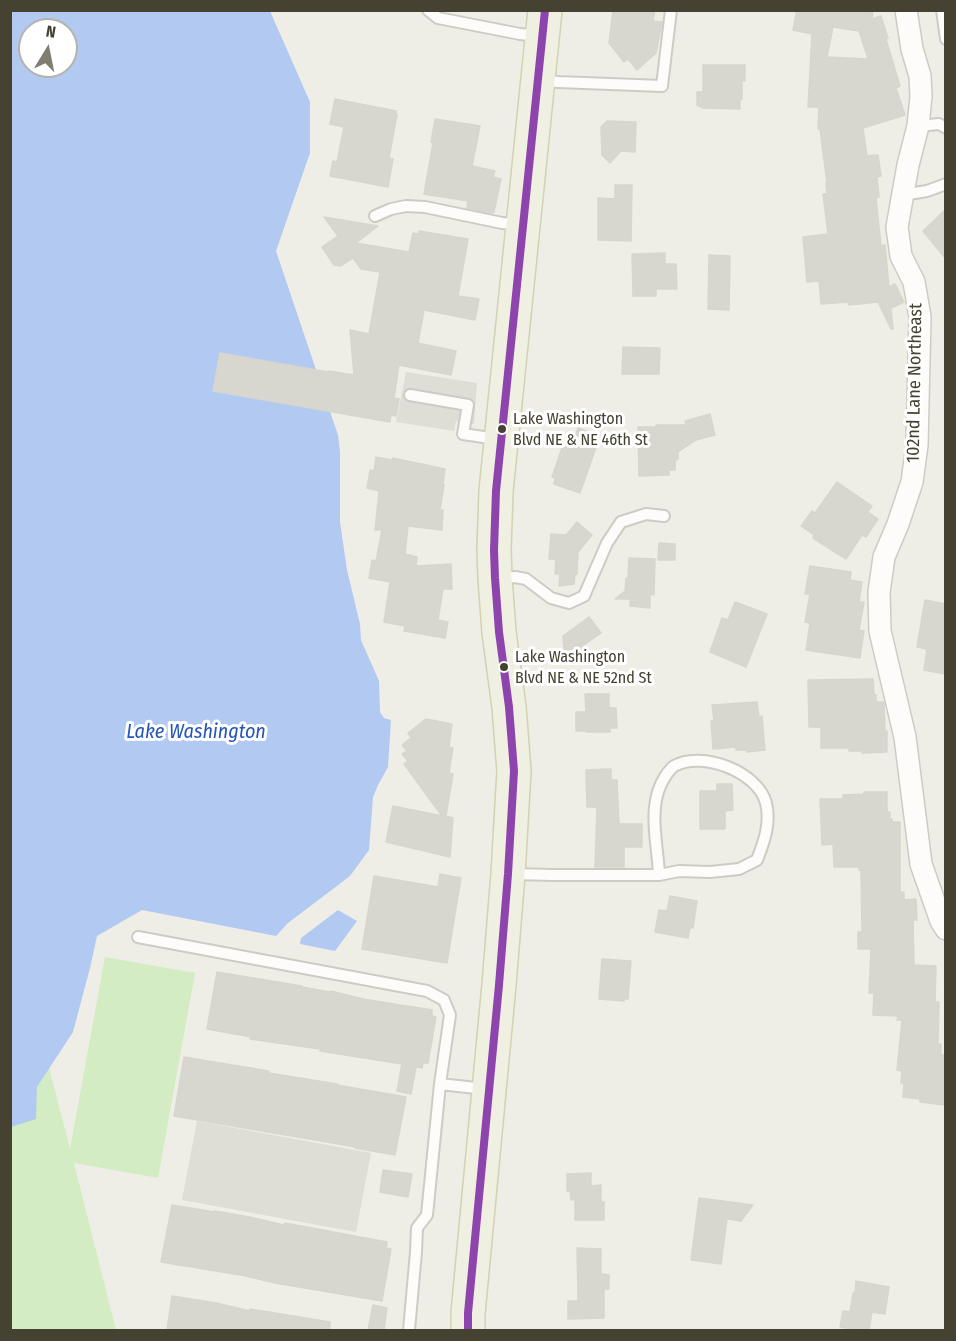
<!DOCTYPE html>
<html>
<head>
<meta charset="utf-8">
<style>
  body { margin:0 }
  #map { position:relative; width:956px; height:1341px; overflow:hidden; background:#efeee6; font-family:"Fira Sans Condensed",sans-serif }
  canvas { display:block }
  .frame { position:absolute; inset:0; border:12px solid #454232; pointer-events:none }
  .north { position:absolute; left:18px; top:18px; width:60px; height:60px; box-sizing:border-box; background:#fff; border:2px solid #b5b3ad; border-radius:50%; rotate:10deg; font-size:16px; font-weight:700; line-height:24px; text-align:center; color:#454232 }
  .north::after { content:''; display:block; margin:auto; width:21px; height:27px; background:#807e71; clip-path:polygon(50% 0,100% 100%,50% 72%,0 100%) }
</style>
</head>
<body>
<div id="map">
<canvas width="956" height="1341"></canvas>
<div class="frame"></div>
<div class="north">N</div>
</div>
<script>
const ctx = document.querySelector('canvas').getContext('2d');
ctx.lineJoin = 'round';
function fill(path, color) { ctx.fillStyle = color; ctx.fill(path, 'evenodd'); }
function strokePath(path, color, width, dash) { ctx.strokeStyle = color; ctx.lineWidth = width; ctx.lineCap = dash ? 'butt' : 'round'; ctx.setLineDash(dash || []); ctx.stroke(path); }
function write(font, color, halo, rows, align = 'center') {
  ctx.font = font + ' "Fira Sans Condensed",sans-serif'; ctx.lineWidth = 6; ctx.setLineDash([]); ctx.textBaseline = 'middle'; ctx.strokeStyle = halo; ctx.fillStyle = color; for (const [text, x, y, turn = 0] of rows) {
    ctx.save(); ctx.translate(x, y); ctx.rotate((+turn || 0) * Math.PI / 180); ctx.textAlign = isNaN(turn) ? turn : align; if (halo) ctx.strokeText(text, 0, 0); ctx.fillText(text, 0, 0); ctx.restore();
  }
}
fill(new Path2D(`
  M105 957 195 973 158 1178 74 1163 116 1330H11V971L73 1032 49 1067 70 1149Z`), '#d3ecc3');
fill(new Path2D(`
  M406 372 477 383 474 424 456 421 454 431 396 422Z
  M197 1121 371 1153 356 1232 182 1200Z`), '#deddd6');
fill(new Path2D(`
  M11 11H270L310 102V153L276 251 338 435 340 452V522L347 570 360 624 361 640 379 681 380 712 384 718 391 720 388 767 378 785 373 797 369 850 350 876 288 923 276 936 142 910 97 936 90 968 73 1032 37 1087 36 1119 11 1127ZM30 30H66V66H30Z
  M338 910 357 921 335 951 300 944 301 938Z`), '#b2c9f1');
const building = new Path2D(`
  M613 10H655L653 21 662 22 656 53 637 70 628 59 624 62 609 43Z
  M797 10H873L872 19 881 16 888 38 886 39 900 86 896 88 905 115 863 128 867 156 878 155 881 176 877 177 879 197 876 198 881 246 885 245 889 287 895 284 904 302 891 308 893 329H891L878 302 849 305 848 302 821 304 819 281 807 282 803 237 828 234 823 194H827L826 183H827L820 129H818L819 107H808L812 34 793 30ZM833 27 859 31 868 59 827 57Z
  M703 65H745V81H742V99H740V109L703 108 697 105V92H703Z
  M335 99 396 111V114H397L389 158 393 159 388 187 330 176 333 161 337 162 344 127 330 124Z
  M435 119 480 126 472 166 495 171 493 177 501 179 494 212 492 213 467 208 468 201 424 194 433 143 431 142Z
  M607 121 636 122 635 152 621 151 610 163 602 155 601 127Z
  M615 185H632L631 241 598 240V198L615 199Z
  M945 210V258L923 231Z
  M324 217 378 226 356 243 409 252 413 233 419 234V231L468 239 458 296 479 299 475 320 424 310 418 343 456 351 451 375 399 365 394 398 399 399 396 416 391 415 390 422 213 391 220 353 328 372 329 371 354 375 350 330 369 334 380 272 361 269 353 258 341 266 334 265 322 247 338 236Z
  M665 253V264H676L677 289H656V296H633L632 254Z
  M709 255 730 256 729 310 708 309Z
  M623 347 660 348 659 374H622Z
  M710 414 715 435 696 440 678 452V459L675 461V470H669V475L639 476 638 427H656V425H686L685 421Z
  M578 428 600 436 580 493 554 484 555 478 552 477 564 442 572 445Z
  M376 457 392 460 393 458 445 469 443 484 444 485 440 510H443L442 530 408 526 405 554 417 557 416 566 451 564 452 589H443L438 620 448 622 445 638 404 631 405 626 384 622 390 582 369 578 372 560 376 561 382 530H375L379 491 367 488 370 470 374 471Z
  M837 482 872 506 868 512 878 519 866 537 862 535 846 559 813 538 814 535 801 526 812 511 815 513Z
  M577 522 592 535 578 552 577 574H575L574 584 559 586 560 574H555L556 559H549L551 534 566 535Z
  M659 543 675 544V560H658Z
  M629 558 655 559 654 595 650 594V608L630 606V599H615L625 591 626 578H628Z
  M810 566 851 572 850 580 862 582 859 602H864L859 630 864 631 860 658 806 650 810 623 805 622 810 594H805Z
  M925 600 945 604V674L924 670 927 649 917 647Z
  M735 602 767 614 746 667 710 652 722 618 728 620Z
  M589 617 601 633 581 647 582 661 565 662 563 636Z
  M873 679 874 695H876V702H884V704L885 731H887V752L862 753V751H849V748H821V727H809L808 680Z
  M585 694H609V708H616L617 728H610V732H586V731H576V712H586Z
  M757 702 759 717 762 716 765 750 747 752 746 750H736V747L713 749 711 721H714L712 705Z
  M426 719 452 724 449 747 453 748 449 773 453 774 446 816 453 818 450 857 386 842 393 806 442 816 404 764 408 761 402 754 407 751 402 745 411 738 408 733Z
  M611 769V780H617L619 824H642V847H624V867H595L597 807H587L586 770Z
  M717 784H732L733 810 725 811V829H700V791H717Z
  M864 792H887V812H890V819H892V822H900V892H904V900L916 899 917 920H913L914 965 936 966 935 1002H939L938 1044H941V1055H945L944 1105 920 1102V1099L903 1097 904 1083H901L902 1071 897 1070 902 1020H897L898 1016 873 1015 874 993H869L871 949H858V932H862L861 870H859V867H834L833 844 822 845 820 799H843V795L864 794Z
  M440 874 461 878 447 963 362 949 374 876 438 887Z
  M670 896 697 901 693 928 690 927 688 938 655 932 659 910 667 911Z
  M602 959 631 961 628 999H624V1001L599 999Z
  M217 972 302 986V987L330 992 331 991 363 999 432 1010V1016L436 1017 428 1063H423L422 1068 416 1067 411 1094 397 1091 402 1064 320 1051V1049L250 1039 251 1037 207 1029Z
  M184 1057 269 1071V1073L337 1084V1085L406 1097 395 1155 355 1148 356 1147 174 1116Z
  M383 1170 412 1174 408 1197 380 1192Z
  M591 1173V1186L601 1185V1202H604V1220H575V1199L571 1200 570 1191H567V1174Z
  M699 1198 753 1205 741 1221 727 1219 721 1264 691 1260Z
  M172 1205 215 1212V1211L249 1217 284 1225 285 1223 387 1242 386 1248 391 1249 382 1301 275 1283 246 1276 161 1262Z
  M577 1248 601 1249V1274L609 1275V1289H604V1318L568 1319V1301H578Z
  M856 1281 889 1287 885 1314 872 1312 869 1330H859L840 1327 843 1311 850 1312 853 1293H855Z
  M172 1296 216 1303 250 1311V1309L330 1322V1330H167Z
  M373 1305 387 1308 384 1330H368Z`);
fill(building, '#d8d7cf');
strokePath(building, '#d7d6cc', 1.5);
const service = new Path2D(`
  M428 10 438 18 520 34 539 36
  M942 10 946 39
  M541 80 558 82 662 86 671 10
  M918 126 939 124 946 128
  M902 195 927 191 946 184
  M375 216 391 209 406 206 425 207 502 223 519 224
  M410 395 468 405 463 434 497 439
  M498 578 515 577 526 579 551 598 569 603 584 596 607 543 621 522 646 514 664 516
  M512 874 553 875H659C658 846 648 812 661 784 664 778 669 770 674 766 702 750 758 772 766 803 771 823 764 842 757 860L739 869 710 872 679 871 659 875
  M138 937 427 991 444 1000 450 1015 440 1084
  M409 1330 416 1252 417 1228 427 1215 440 1084 485 1089`);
const minor = new Path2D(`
  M906 10 912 49 920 76 921 96 918 126 908 165 897 227 901 256 914 282 920 317 917 445 912 482 898 524 884 557 879 592 880 631 905 737 921 864 941 921 946 929`);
const primary = new Path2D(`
  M468 1330V1313L499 985 508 874 514 771 509 707 499 632 495 578 494 550 496 491 545 10`);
strokePath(service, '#cdccc4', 14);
strokePath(minor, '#cdccc4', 24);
strokePath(primary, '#d3d1b2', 36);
strokePath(service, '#fdfcfb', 10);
strokePath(minor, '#fdfcfb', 21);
strokePath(primary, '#f0f0e2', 33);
strokePath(new Path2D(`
  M468 1330V1313L499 985 508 874 514 771 509 707 499 632 495 578 494 550 496 491 545 10`), '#8e44ad', 8);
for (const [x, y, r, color] of [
  [502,429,5,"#454232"],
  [504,667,5,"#454232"]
]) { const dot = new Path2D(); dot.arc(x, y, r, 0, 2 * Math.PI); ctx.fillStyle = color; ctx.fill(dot); strokePath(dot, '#fff', 2); }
write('16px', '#454232', '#fff', [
  ["Lake Washington",513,420],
  ["Blvd NE & NE 46th St",513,441],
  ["Lake Washington",515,658],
  ["Blvd NE & NE 52nd St",515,679]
], 'left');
write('18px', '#454232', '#fff', [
  ["102nd Lane Northeast",915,383,-89]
]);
write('italic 20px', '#2456b9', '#fff', [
  ["Lake Washington",196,732]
]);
</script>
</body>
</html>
